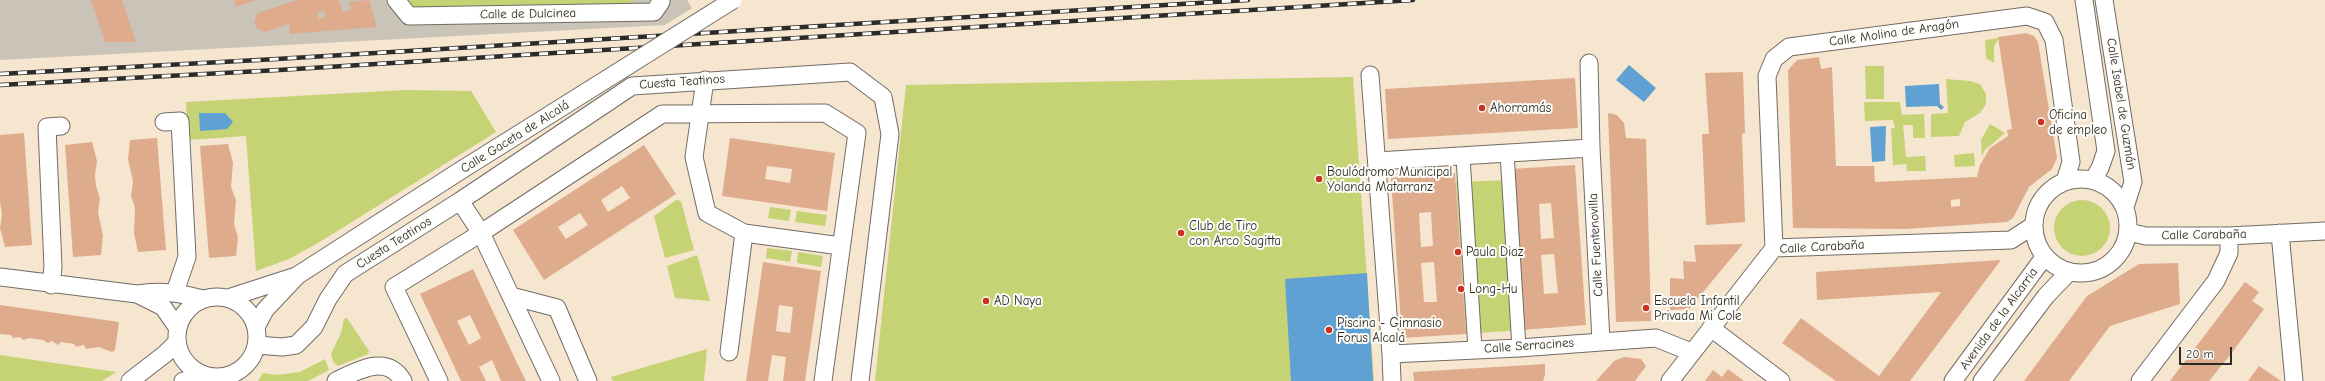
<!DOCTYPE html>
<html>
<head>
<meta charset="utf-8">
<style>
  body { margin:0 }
  #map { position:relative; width:2325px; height:381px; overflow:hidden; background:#f6e5cf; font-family:"Comic Neue",sans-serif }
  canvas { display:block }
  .scale { position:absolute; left:2179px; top:347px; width:53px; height:18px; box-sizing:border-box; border:2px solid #2b2b2b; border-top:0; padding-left:5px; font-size:12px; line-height:14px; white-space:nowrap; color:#2b2b2b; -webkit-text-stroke:3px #fdfcf7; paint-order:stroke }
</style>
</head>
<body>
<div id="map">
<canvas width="2325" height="381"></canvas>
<div class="scale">20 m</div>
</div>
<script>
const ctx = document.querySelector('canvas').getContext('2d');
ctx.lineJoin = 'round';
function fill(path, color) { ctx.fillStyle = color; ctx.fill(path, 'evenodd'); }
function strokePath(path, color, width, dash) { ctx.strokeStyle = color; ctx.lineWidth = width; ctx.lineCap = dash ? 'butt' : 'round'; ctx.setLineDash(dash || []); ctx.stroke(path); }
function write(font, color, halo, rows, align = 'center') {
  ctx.font = font + ' "Comic Neue",sans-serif'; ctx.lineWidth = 4; ctx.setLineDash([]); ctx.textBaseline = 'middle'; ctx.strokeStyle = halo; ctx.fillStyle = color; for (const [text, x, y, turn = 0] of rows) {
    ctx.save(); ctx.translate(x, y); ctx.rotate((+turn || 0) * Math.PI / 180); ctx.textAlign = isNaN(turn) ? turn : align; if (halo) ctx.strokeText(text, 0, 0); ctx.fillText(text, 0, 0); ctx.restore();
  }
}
fill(new Path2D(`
  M0 0H687L692 8 665 25 0 60Z`), '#c9c3b8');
fill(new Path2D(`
  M401 0H632L628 8 410 11Z
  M1999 38 1994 46V63L1986 58 1985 40Z
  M1865 66H1884V99H1866Z
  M1353 77 1374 381H875L906 85Z
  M1946 79 1970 81 1980 84 1986 94V104L1980 113 1965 122 1959 136 1931 137V114L1948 113Z
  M406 90 471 91 496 132 323 240 289 259 256 271 246 136 188 140 186 102Z
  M1864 102H1900L1902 115 1924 114 1925 138H1913V125H1903L1906 157 1925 156 1926 171H1907L1906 164 1893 165 1891 128H1895L1893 120 1865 121Z
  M1990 124 2005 133 1984 151 1982 157 1981 140Z
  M1974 153 1975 166 1955 167 1954 155Z
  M1512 180 1522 330 1466 334 1456 182Z
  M676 200 681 201 694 250 665 258 654 216Z
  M2054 228a28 28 0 1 1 56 0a28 28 0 1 1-56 0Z
  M770 207 791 210 789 221 768 218Z
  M797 211 827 215 825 226 795 222Z
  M767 248 792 251 790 262 766 258Z
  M798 252 823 256 821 267 797 263Z
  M697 255 710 301 675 298 667 266Z
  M347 318 369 351 368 354 338 366 334 363 331 354 341 333 344 319Z
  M707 349 704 381H613L611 377Z
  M0 355 116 372 102 381H0Z
  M325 359 329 370 308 381H258L263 373 277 375 300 372Z`), '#c5d375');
fill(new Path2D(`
  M1629 65 1656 88 1644 102 1616 80Z
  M1939 84 1940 104 1944 107 1941 110 1937 106 1906 107 1905 86Z
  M199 113H225L233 122 227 129 200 131Z
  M1886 126 1885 161 1872 162 1870 127Z
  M1367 273 1373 381H1291L1285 279Z`), '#5fa1d2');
fill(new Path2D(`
  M91 0H122L136 42H105Z
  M234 0H256L236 7Z
  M297 0H339L343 12 351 10 349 2 369 0 377 27 290 34 289 24 265 32 257 28 254 22 258 13ZM324 10 326 16 319 19 317 13Z
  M2026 33 2034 36 2038 42 2057 158 2052 169 2029 187 2013 218 2007 222 1906 229 1793 228 1788 70 1797 60 1819 57 1821 69 1832 67 1836 166H1874L1875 182 1977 177 1980 165 1990 148 2008 136 2007 130 2012 129 1998 37ZM1960 199V206L1951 207V200Z
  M1743 72 1745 133 1742 134 1745 222 1706 225 1702 134H1709L1705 73Z
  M1575 78 1578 128 1388 139 1385 89Z
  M1608 113 1617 115 1624 123 1626 138 1646 139 1651 321 1616 322Z
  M24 133 32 245 5 247 0 228 2 215 0 201V135Z
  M157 138 166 250 138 252 134 233 135 208 131 196 133 182 128 159 130 140Z
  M730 138 835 153 827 211 722 196ZM767 166 792 169 790 183 765 179Z
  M92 142 97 161 95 175 96 186 100 198 98 212 103 236 101 255 73 257 65 145Z
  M228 144 233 163 231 187 236 200 234 224 238 237 236 256 209 258 200 146Z
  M644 145 676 194 544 280 513 230ZM622 186 630 198 608 212 601 200ZM580 213 588 225 566 239 558 227Z
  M1575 165 1586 325 1522 330 1511 169ZM1551 203 1554 238 1541 239 1539 204ZM1554 254 1558 293 1544 294 1541 255Z
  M1455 173 1466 334 1402 338 1391 178ZM1431 212 1433 246 1421 247 1419 213ZM1434 262 1437 302H1424L1421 263Z
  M1743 244 1689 309 1670 310V278L1684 279 1683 261 1696 262 1694 245Z
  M2001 260 1910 381H1836L1782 343 1801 318 1879 376 1941 292 1817 300 1816 272Z
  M763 262 821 271 805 381H783L786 357 772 355 768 381H746ZM779 305 793 307 790 333 776 331Z
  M2178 263 2180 304 2110 326 2069 381H2024L2087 296 2139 264Z
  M473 269 517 363 526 381H501L492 360 479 367 486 381H461L420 294ZM470 315 481 338 469 345 457 321Z
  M2245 282 2259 292 2252 301 2264 309 2231 354 2209 381H2170Z
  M0 305 119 322 115 350 112 352 99 347 86 349 84 345 76 347 74 344 61 342 58 345 52 341 48 343 43 340 29 338 23 340 20 337 13 338 11 335 0 334Z
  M1624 357 1641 359 1646 366 1635 381H1596L1614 361Z
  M1545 364V375L1543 381H1414L1413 372Z
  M2259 366 2281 381H2248Z
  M1728 369 1744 381H1705L1713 370 1722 377Z`), '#deac8d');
const pedestrian = new Path2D(`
  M1507 153 1519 348
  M1463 157 1475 350`);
const minor = new Path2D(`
  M396 0 409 16 654 12 661 2 660 0
  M2084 0 2106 151 2100 168 2093 180
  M2104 0 2133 182 2125 207
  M1589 63 1591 148 1601 341
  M1370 75 1391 354
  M705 80 694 157 707 213 744 233 841 246
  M164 122 180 121 187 257 175 292
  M1377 161 1591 148
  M2034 226a47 47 0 1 1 94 0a47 47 0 1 1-94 0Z
  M2128 232 2146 236H2229L2325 231
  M2280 233 2294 381
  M1774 248 1767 76 1774 59 1789 47 2027 16 2045 22 2054 40 2071 162 2065 181
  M0 277 137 294C160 290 180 293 203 299
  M51 285 53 267 47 127 61 126
  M137 294 163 307 177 327
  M511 296 557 308 588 381
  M177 337a40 40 0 1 1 80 0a40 40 0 1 1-80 0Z
  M228 298 296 276
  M256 327 265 310 298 275 463 169
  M1711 328 1781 381
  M257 345 282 347 296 345 314 327 328 299 345 274 460 201 632 86 850 72 883 97 890 134 860 381
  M729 352 744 233
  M130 381 165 354 177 342
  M183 381 207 376
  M336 381C357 371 387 353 403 381
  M439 381 394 287 481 233 460 201
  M551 381 481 233 662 114 825 113 857 133 823 381
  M1392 381 1391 354 1519 348 1656 338 1691 352
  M1670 381 1774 248 2011 240 2034 225
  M1953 381 2045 256
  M1982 381 2046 296 2069 272
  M2140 381 2216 281 2229 253V236`);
strokePath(pedestrian, '#726c64', 15);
strokePath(minor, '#726c64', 19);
strokePath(pedestrian, '#fff', 13);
strokePath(minor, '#fff', 17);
const rail = new Path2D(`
  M0 74 277 59 1248 0
  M0 85 279 70 1413 0`);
strokePath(rail, '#2b2b2b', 4.5);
strokePath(rail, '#fdfcf7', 3, [9]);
const minorBridge = new Path2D(`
  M463 169 733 0`);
strokePath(minorBridge, '#726c64', 19, []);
strokePath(minorBridge, '#fff', 17);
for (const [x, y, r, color] of [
  [1482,108,4,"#c8321e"],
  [2041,122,4,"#c8321e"],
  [1319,179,4,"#c8321e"],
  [1181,233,4,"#c8321e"],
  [1458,252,4,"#c8321e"],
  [1461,289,4,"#c8321e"],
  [986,301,4,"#c8321e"],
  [1646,308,4,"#c8321e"],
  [1329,330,4,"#c8321e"]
]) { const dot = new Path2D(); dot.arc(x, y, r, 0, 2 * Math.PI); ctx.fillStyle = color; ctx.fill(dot); strokePath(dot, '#fdfcf7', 1.5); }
write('13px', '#2b2b2b', '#fdfcf7', [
  ["Calle de Dulcinea",528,14,-1],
  ["Calle Molina de Aragón",1894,33,-8],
  ["Cuesta Teatinos",682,82,-4],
  ["Calle Isabel de Guzmán",2121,104,81],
  ["Calle Gaceta de Alcalá",515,137,-32],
  ["Calle Carabaña",2204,235,-1],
  ["Cuesta Teatinos",394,243,-32],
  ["Calle Fuentenovilla",1596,245,-93],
  ["Calle Carabaña",1822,247,-3],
  ["Avenida de la Alcarria",1999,319,-54],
  ["Calle Serracines",1529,346,-4]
]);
write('13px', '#2b2b2b', '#fdfcf7', [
  ["Ahorramás",1490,108],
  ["Oficina",2049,115],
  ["de empleo",2049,130],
  ["Boulódromo Municipal",1327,172],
  ["Yolanda Matarranz",1327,187],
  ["Club de Tiro",1189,226],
  ["con Arco Sagitta",1189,241],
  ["Paula Diaz",1466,252],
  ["Long-Hu",1469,289],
  ["AD Naya",994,301],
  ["Escuela Infantil",1654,301],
  ["Privada Mi Cole",1654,316],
  ["Piscina - Gimnasio",1337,323],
  ["Forus Alcalá",1337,338]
], 'left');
</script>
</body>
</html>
